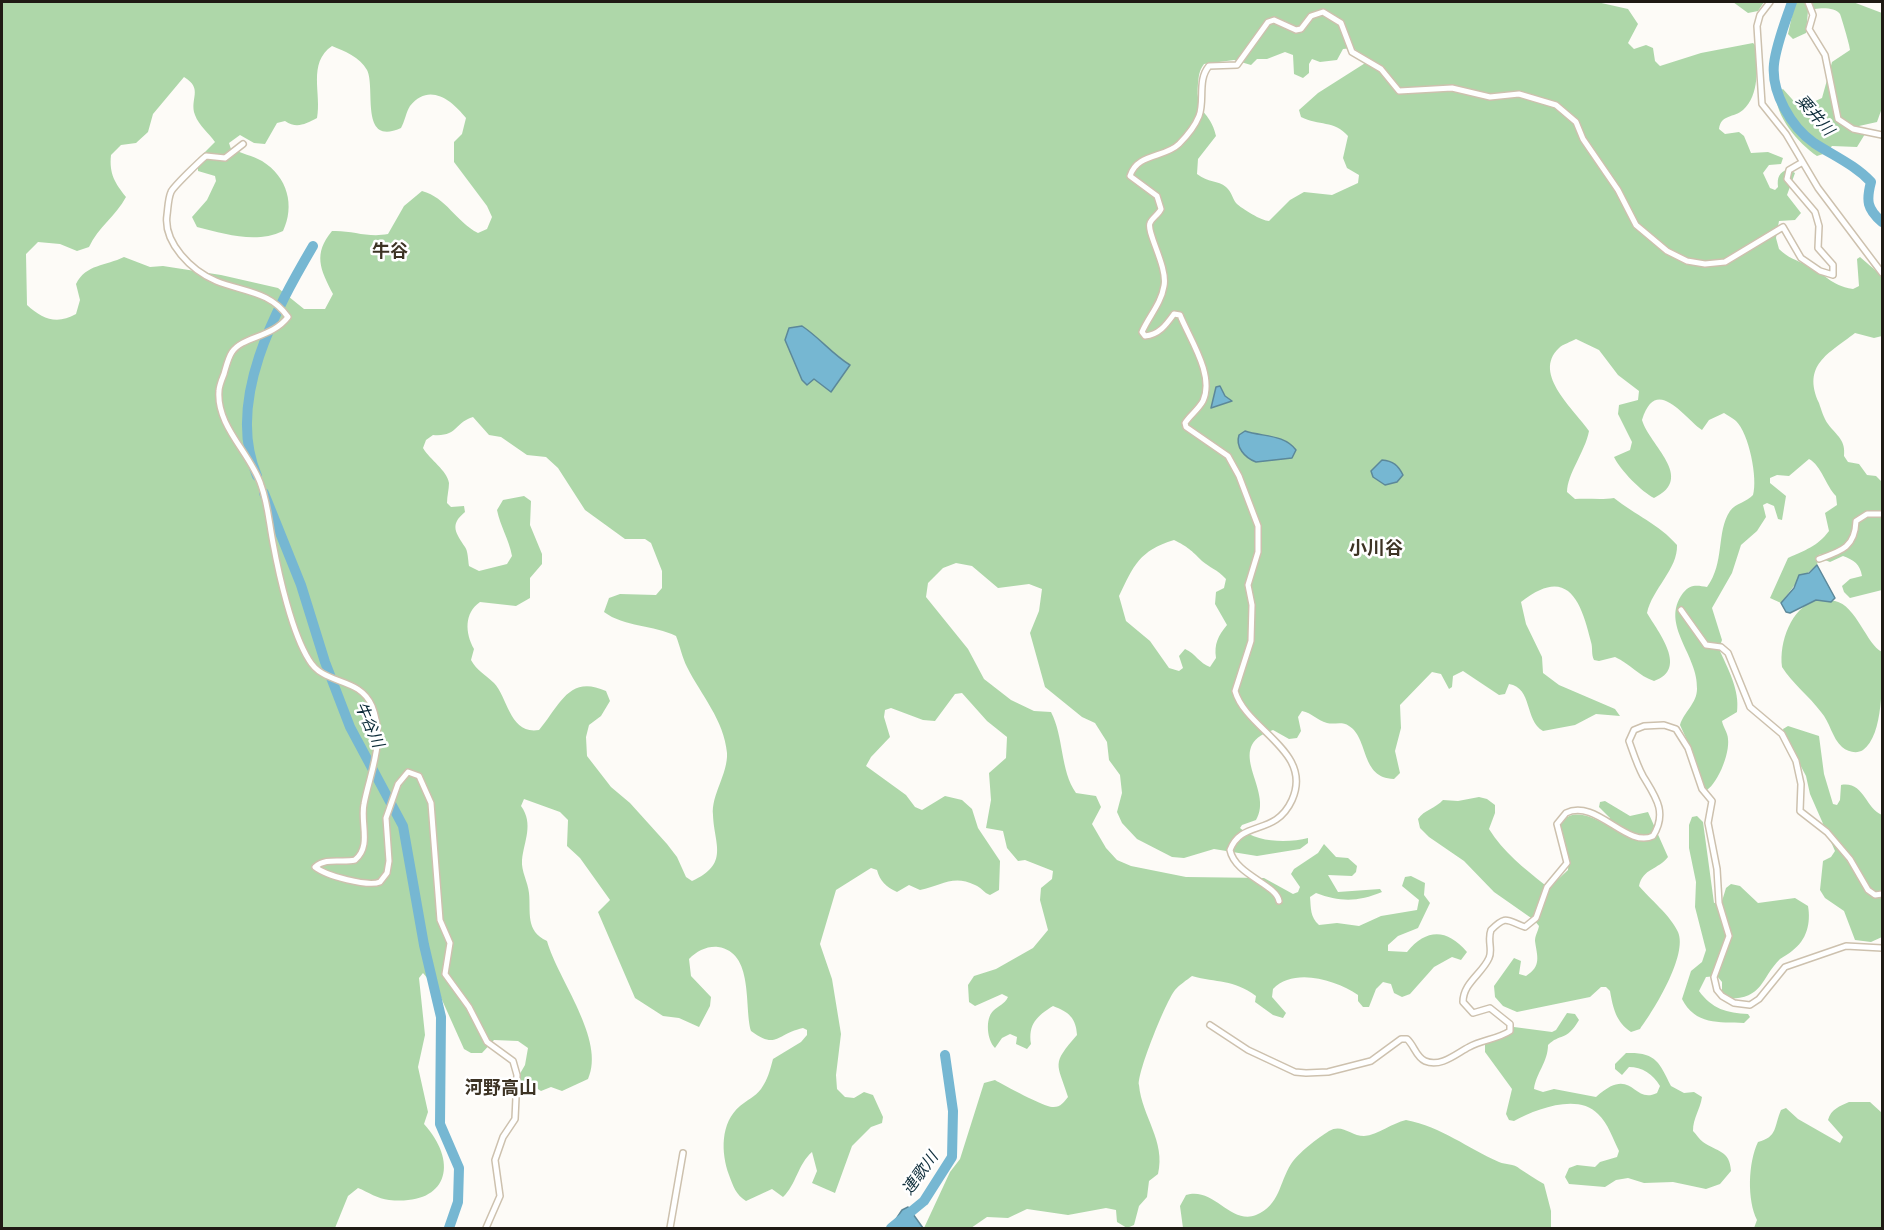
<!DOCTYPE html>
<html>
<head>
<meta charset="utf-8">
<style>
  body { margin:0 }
  #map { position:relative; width:1884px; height:1230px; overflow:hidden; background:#fdfbf7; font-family:"Titillium Web",sans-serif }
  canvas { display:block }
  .frame { position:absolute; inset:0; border:3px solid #1f1a14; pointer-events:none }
</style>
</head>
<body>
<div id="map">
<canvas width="1884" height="1230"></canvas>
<div class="frame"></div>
</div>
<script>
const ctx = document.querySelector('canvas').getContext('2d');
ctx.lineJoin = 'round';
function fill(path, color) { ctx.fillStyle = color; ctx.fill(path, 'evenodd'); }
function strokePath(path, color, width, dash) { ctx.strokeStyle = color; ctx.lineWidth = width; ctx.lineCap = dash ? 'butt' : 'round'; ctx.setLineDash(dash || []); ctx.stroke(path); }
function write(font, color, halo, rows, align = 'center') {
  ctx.font = font + ' "Titillium Web","Noto Sans JP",sans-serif'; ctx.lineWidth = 5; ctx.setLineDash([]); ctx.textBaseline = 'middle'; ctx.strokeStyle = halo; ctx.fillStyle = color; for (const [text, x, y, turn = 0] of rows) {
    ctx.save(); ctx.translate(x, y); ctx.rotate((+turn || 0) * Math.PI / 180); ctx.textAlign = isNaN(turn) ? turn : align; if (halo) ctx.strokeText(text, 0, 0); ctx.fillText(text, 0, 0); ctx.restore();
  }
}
fill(new Path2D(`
  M2 2H1597L1628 9 1638 24 1628 43 1634 49 1646 45 1653 48 1655 61 1660 66 1701 53 1753 43 1756 46C1757 66 1760 95 1743 110 1734 118 1721 114 1719 129L1725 134 1739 132 1744 136 1751 153 1768 152 1783 158 1781 164 1769 165 1763 173 1770 188 1775 190 1778 187C1777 177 1779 173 1788 169L1795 173 1787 195 1801 213 1795 220 1779 221 1776 238 1779 249C1788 258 1796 260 1807 265 1825 273 1829 285 1853 289L1859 286 1857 259 1860 257 1882 276V336L1874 338 1855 333C1828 354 1802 365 1819 403 1821 409 1824 419 1828 424 1837 436 1846 440 1844 456L1848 462 1859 464 1867 475 1876 476 1882 482V590L1850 598 1844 592 1842 586 1850 579 1862 576C1860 564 1854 560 1843 556L1830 562 1825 560 1822 554 1819 555 1817 565 1797 582 1781 603 1770 598 1788 558C1805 550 1817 547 1829 531L1825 513 1837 505 1836 496C1826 486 1821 465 1809 459L1789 476 1777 475 1770 478V483L1786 496 1782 520 1778 519 1774 506 1767 503 1763 505 1766 517 1757 531 1741 545 1732 573 1712 608 1722 640 1719 649C1728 669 1740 690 1737 712L1722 721C1723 727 1728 733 1728 739 1730 754 1717 786 1704 792L1690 747 1680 725C1684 712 1697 703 1697 689 1699 655 1659 625 1683 593 1690 584 1697 585 1707 587 1725 563 1716 532 1730 511 1736 503 1747 502 1753 495 1758 479 1749 433 1736 421 1733 418 1728 416 1724 413L1709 420 1702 430C1684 418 1656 374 1642 420 1649 445 1696 478 1654 498 1642 492 1620 470 1614 457L1630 450 1632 442 1618 414 1619 405 1638 400 1639 391 1618 375 1599 350 1576 339C1571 342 1563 344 1559 348 1531 374 1576 411 1589 431 1585 452 1567 474 1567 492L1575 499C1589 498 1601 500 1614 498 1635 515 1659 524 1677 545 1678 569 1652 589 1647 613 1658 632 1689 669 1654 681 1639 676 1630 664 1615 657L1599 661 1594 660C1591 654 1593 648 1591 642 1581 601 1568 565 1521 602L1526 624 1542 657 1543 673 1559 685 1615 709 1620 716 1596 714 1575 725 1543 731C1524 720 1533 688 1509 684L1505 694 1499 695 1463 671 1453 676 1452 687 1449 689 1441 674 1432 672 1400 705 1401 728 1395 751 1400 773 1394 779C1360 778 1369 738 1349 726 1342 721 1334 725 1327 723 1317 720 1312 713 1302 711L1298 717 1301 731 1297 738 1289 739 1273 730C1221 747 1275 790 1256 820L1242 825 1240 828C1256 843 1289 843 1308 838V843L1300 849 1257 856 1214 849 1184 858 1172 857 1137 839 1122 823 1117 812 1122 793 1120 775 1109 760 1107 742 1095 723 1082 717 1045 687 1030 633 1039 611 1042 589 1029 584 998 588 972 566 956 563 943 568 928 583 926 597 968 649 984 679 1011 700 1034 711 1051 712C1064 737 1060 770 1076 793L1096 796 1101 807 1092 824 1106 848 1117 860 1131 866 1186 877 1264 878 1293 894 1298 892 1300 887 1291 874 1294 869 1318 853 1324 844 1336 857 1348 858 1357 866 1356 872 1352 876 1328 875 1338 892 1380 889 1382 892C1358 902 1340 902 1316 893L1310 897C1311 908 1310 917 1319 925L1337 923 1359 926 1381 916 1417 910 1419 900 1402 886 1405 877 1411 876 1425 883 1424 895 1430 903 1418 928 1398 936 1388 945V951L1407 952C1427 928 1447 929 1467 952L1461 960 1452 957 1434 967 1410 994 1402 997 1394 993 1391 984 1383 982 1376 989 1369 1007H1363L1358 1001V995C1336 980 1294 967 1273 989L1272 997 1286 1013 1283 1018 1273 1015 1255 1002 1256 996C1233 979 1217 983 1192 976 1187 980 1179 985 1175 990 1166 1001 1137 1073 1139 1085 1142 1117 1166 1141 1158 1174L1149 1181 1147 1197 1139 1206 1134 1225 1127 1228 1117 1222 1116 1210 1106 1208 1068 1215 1027 1209 1008 1218 987 1217 971 1228H924L950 1172 960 1159 984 1083 995 1080C1003 1085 1045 1107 1052 1107 1060 1108 1064 1102 1068 1097 1057 1062 1051 1065 1077 1035 1076 1018 1069 1012 1053 1006 1037 1016 1028 1024 1031 1044L1027 1049 1016 1044 1017 1037 1010 1034 1002 1038 995 1048C987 1040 985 1019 993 1011 999 1005 1004 1005 1008 997L1002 994 975 1006 969 1002 968 985 974 976 996 969 1033 948 1048 930 1040 900 1041 888 1052 879 1053 871 1025 860 1018 861 1007 848 1003 831 986 828 991 800 989 773 1006 758 1007 737 987 721 962 693 955 694 935 721 923 720 891 708 885 710 884 717 890 737 871 757 866 766 906 795 915 807 922 810 945 796 962 800 972 809 978 828 1000 861 999 890 990 895C984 893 981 887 975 885 953 874 941 886 920 890L909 885 897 892C886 887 880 881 877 870L871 868 836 890 820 944 832 979 841 1034 836 1075 837 1089 845 1097 854 1098 864 1092 873 1095 883 1117 882 1123 871 1127 852 1146 835 1193 812 1183 817 1171 812 1152C798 1164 796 1185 783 1197L772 1189 746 1201C736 1195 733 1186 729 1175 721 1153 720 1123 740 1106 747 1100 755 1097 761 1089 768 1079 770 1070 773 1059L801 1042 807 1035V1030L803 1028C776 1034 777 1050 751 1031 744 1006 754 952 718 947 707 946 697 951 689 959L691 976 711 997 710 1006 699 1027 679 1018 663 1016 635 998 598 912 610 900 580 858 567 846 568 820 560 812 524 799 521 806C534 824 524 841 522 860 521 871 528 882 529 893 531 912 525 931 547 941 558 980 606 1040 588 1079L562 1091 551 1087 541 1091 527 1082 523 1091 518 1090 514 1084 525 1065 528 1048 518 1041 494 1040 482 1053H471L464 1049 438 991 423 973 419 978 425 1035 418 1067 428 1112 424 1124C460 1164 447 1206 389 1200 378 1199 368 1192 358 1188L348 1196 335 1228H2ZM332 46C344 51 360 57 367 70 376 88 359 147 401 128 405 121 406 112 410 106 429 82 452 100 466 118L462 134 454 142V162L487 206 492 217 487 229 478 233C455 221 447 198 422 191L404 206 388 234C367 238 352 230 332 231 313 254 320 269 333 294L325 309H304L278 288 221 275 163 266 150 267 124 257C106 266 86 264 76 284L80 300 76 314C57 325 42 319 27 305L26 254 38 242 60 244 77 251 89 247C98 227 116 216 126 197 115 183 109 174 111 155L121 145 136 143 148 132 153 114 184 77C204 89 189 99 195 115 199 126 209 133 215 142L198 159V171L215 176 216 181 207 200 192 217 197 227C225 234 256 244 283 231 295 206 288 177 262 161 253 156 241 153 231 149L229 143 240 135 254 143 265 144 277 123 285 121C297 129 305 124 317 118 322 94 307 63 332 46ZM1353 48 1370 60 1318 93 1299 110 1301 117C1319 126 1334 120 1348 136L1343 158 1347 168 1359 175 1358 183 1332 195 1304 192 1290 200 1269 221C1262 221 1242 209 1236 203 1232 198 1232 192 1226 187 1218 180 1208 183 1197 174L1198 159 1216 136C1210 109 1195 116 1198 83 1199 75 1199 71 1204 64L1234 60 1251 65 1257 59H1267L1285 52 1293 55 1294 74 1303 78 1309 73V64L1312 59 1320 62 1337 60 1343 49ZM473 417 489 435 501 437 527 455 546 457 558 468 585 510 625 539H645L651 543 662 571V588L656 595 620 594 609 598 604 612C624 627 654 625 676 636 680 646 682 657 687 667 701 695 724 720 727 753 728 774 711 795 713 815 714 844 730 864 692 881L686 877 677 857 667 844 630 803 611 787 587 756 586 737 589 725 601 716 610 701 606 691C569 674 560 705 539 730 510 735 508 698 494 683 485 674 477 671 471 660L474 649C465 633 464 613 480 602L516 606 530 598V578L542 564V554L530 525 531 501 524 496 503 500 497 510C500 526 509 539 512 556L507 564 479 571 469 566C468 560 468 551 465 547 456 533 449 525 465 512L464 506 451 507 447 503C447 496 449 489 449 483 447 470 430 460 423 448L426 440 433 435C458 437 455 422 473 417ZM1174 540C1188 547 1191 550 1202 561 1210 568 1217 569 1226 579L1224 588 1216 592 1215 604 1227 625C1218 636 1214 644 1216 658L1210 667C1199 663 1196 654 1185 649L1179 656 1183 668 1179 671 1169 668 1150 641 1126 621 1119 596C1134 565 1139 551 1174 540Z
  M1733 2H1764L1758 11 1748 13Z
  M1795 2H1853L1882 13V108L1877 122 1859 126 1865 134 1857 147 1832 146 1826 153 1817 156C1798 143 1775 116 1776 93L1783 89 1800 108 1822 98 1832 62 1850 50C1850 46 1841 16 1840 14 1834 6 1815 8 1808 11L1806 33 1793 39 1788 34Z
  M1816 600C1822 601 1830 600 1835 601 1856 605 1867 645 1882 652 1882 681 1884 735 1863 750 1857 754 1848 752 1842 747 1832 738 1830 722 1821 712 1809 696 1793 684 1782 667 1779 642 1791 608 1816 600Z
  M1788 726 1819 736 1824 774 1833 804 1837 805 1840 800 1841 785C1864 781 1865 808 1882 815V937L1871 942 1855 940 1844 911 1825 898 1820 890 1823 861 1831 857 1835 851 1810 794 1806 776 1784 734 1783 729Z
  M1479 797 1487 799 1495 805V813L1489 829C1503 852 1524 868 1545 885L1553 884 1568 870C1571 850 1559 839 1561 821 1576 808 1592 817 1607 825L1610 818 1599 807 1600 802 1605 801 1630 816 1648 812 1668 857C1658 870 1643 868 1639 886 1650 899 1671 916 1678 932 1688 955 1654 1010 1640 1029L1631 1032C1616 1022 1613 1008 1610 991L1606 987H1601L1590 997 1517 1012 1503 1006 1495 997 1494 986 1514 958 1521 961 1519 974 1526 976C1542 966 1537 956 1535 941 1535 935 1538 932 1539 926L1534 920 1494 892 1464 861 1429 837 1420 828 1418 819C1424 810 1436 808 1443 800L1458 801Z
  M1697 816 1703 822 1714 903 1722 901 1726 888 1731 884 1740 886 1758 903 1795 898 1808 906C1811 923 1807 940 1792 951 1789 954 1784 956 1780 959 1760 979 1764 998 1728 999L1722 994V982L1717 976 1706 977 1699 991C1712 1009 1727 1013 1748 1014L1750 1017 1744 1023C1719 1022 1695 1025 1682 999L1691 971 1702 962 1706 950 1695 907 1696 882 1689 848V825L1692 817Z
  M1567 1013 1575 1014 1579 1020C1566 1042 1560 1033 1548 1045 1548 1062 1536 1073 1534 1089L1543 1092 1554 1089 1596 1097C1633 1064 1632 1105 1657 1093L1660 1086C1653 1074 1642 1067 1629 1067L1622 1075 1615 1069V1064L1626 1053C1656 1052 1659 1062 1671 1086L1684 1093 1694 1092 1702 1097C1700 1110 1693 1118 1693 1131 1696 1134 1699 1139 1703 1142 1717 1152 1730 1150 1731 1171L1720 1184 1706 1189 1673 1182 1644 1183 1628 1178 1616 1180 1605 1187 1569 1184 1565 1177 1569 1168 1577 1165 1595 1167 1600 1162 1617 1157 1619 1151C1613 1139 1608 1123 1598 1114 1578 1093 1536 1109 1514 1121L1509 1120 1506 1114 1512 1089 1485 1052V1043L1514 1027 1552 1032 1556 1030Z
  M1849 1102H1870L1882 1113V1228H1754L1757 1220C1747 1200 1748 1163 1758 1142 1778 1137 1774 1126 1781 1110L1786 1108 1798 1119 1840 1143 1843 1137 1828 1120C1831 1109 1840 1106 1849 1102Z
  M1406 1120C1442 1127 1467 1148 1499 1162 1506 1165 1513 1163 1520 1169 1528 1174 1535 1179 1544 1184L1551 1211V1228H1183L1180 1206 1186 1195C1213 1186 1231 1225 1256 1215 1280 1205 1279 1183 1291 1164 1298 1153 1318 1138 1329 1131 1342 1123 1351 1136 1364 1136 1378 1135 1392 1123 1406 1120Z`), '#aed7a9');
const water = new Path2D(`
  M802 326C820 338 832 354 850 365L831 392 814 379 807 385 802 380 785 340 789 328Z
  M1220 386 1225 396 1232 401 1211 408 1216 387Z
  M1245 431C1263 437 1284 434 1296 450L1292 458 1256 462C1245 458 1235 447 1239 435Z
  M1382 460C1393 461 1398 465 1403 475L1397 482 1385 485 1373 477 1371 471Z
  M1817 565 1835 598 1831 602 1816 600 1790 613 1786 612 1781 603 1794 588 1799 575 1809 573Z
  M908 1207 923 1228H890L902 1210Z`);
fill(water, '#76b7d2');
strokePath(water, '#5c8899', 1.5);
strokePath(new Path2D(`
  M1792 2C1786 20 1776 45 1774 64 1771 92 1791 127 1814 143 1834 156 1855 165 1871 182 1866 201 1867 209 1882 222
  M257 476C225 401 276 309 313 246
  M264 493 301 585 325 662 350 727 403 826 424 945 441 1017 440 1124 459 1168 458 1202 449 1228
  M891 1228 924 1201 952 1157 953 1111 945 1055`), '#76b7d2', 10);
const street = new Path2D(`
  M1770 2 1760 15 1757 26 1762 104 1786 134 1818 188 1882 273
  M1808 2 1813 15 1809 29 1825 55 1838 119 1853 129 1882 135
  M243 144 225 158 206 156C201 160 173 187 171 192 168 199 168 208 167 215 163 243 192 271 216 281 243 292 270 291 288 317 272 338 243 336 232 352 228 358 226 367 224 374 222 379 219 386 219 391 216 426 251 454 261 485 268 504 269 523 273 543 279 576 292 633 309 660 324 686 359 676 372 706 386 741 370 772 364 804 360 823 372 846 355 860 341 863 326 857 315 867 326 876 368 887 380 882L387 873 389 861 386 818 398 784 408 772 419 776 431 803 440 920 450 943 445 974 469 1007 487 1042 513 1061 517 1075 515 1119 503 1137 495 1160 500 1196 486 1228
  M1819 559C1842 551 1855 547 1856 521L1867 514H1882
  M1681 610 1706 645 1721 647 1728 653 1750 707 1782 734 1796 761 1801 784 1800 811 1827 832 1850 859 1868 890 1875 895 1882 894
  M1279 901C1276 884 1235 875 1230 850 1242 819 1275 837 1292 800 1314 751 1246 730 1235 691L1251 641 1252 605 1248 585 1258 552V526L1239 476 1228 456 1186 427 1185 423C1190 415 1198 410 1203 401 1215 375 1189 338 1180 315L1174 314C1166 325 1159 335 1145 336L1142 332C1149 316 1161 304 1164 286 1168 267 1146 232 1150 223 1152 218 1159 214 1161 209L1157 196 1130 176C1137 153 1165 158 1179 144 1186 137 1195 126 1199 116 1205 101 1197 80 1209 66L1237 65 1268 22 1274 20 1296 30 1301 29 1311 16 1323 12 1341 23 1352 52 1381 69 1399 91 1452 88 1490 97 1519 94 1556 105 1576 122 1583 139 1618 190 1636 225 1667 251 1687 261 1705 264 1725 262 1783 227 1801 258 1820 271 1833 275V265L1818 248 1819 226 1815 212 1787 179 1789 170 1801 163
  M1210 1025 1248 1050 1295 1072 1306 1073 1328 1072 1371 1061 1401 1039H1407C1414 1045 1416 1057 1425 1061 1441 1068 1457 1053 1469 1047 1482 1040 1498 1039 1510 1031V1024L1490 1008 1473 1013 1463 1002C1463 983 1482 974 1489 958 1493 950 1487 940 1491 930 1507 914 1507 921 1525 927L1536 918 1547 887 1567 863 1557 824 1566 813C1596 798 1627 849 1653 836 1668 812 1655 796 1643 776 1637 765 1633 752 1629 741L1634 730 1644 726 1664 725 1676 729 1688 748 1702 789 1712 801 1708 823 1717 869 1719 903 1729 936 1714 977 1717 990 1722 996 1734 1003 1750 1005 1759 999 1785 967 1846 946 1882 948
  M670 1228 683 1153`);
strokePath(street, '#cdc1ae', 8);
strokePath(street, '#fff', 5);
write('italic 16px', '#0e2d3a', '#fff', [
  ["粟井川",1814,116,49],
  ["牛谷川",368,725,66],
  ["連歌川",921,1174,-54]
]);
write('bold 18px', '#3d3324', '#fff', [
  ["牛谷",390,253],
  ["小川谷",1376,550],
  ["河野高山",501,1090]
]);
</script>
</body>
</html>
